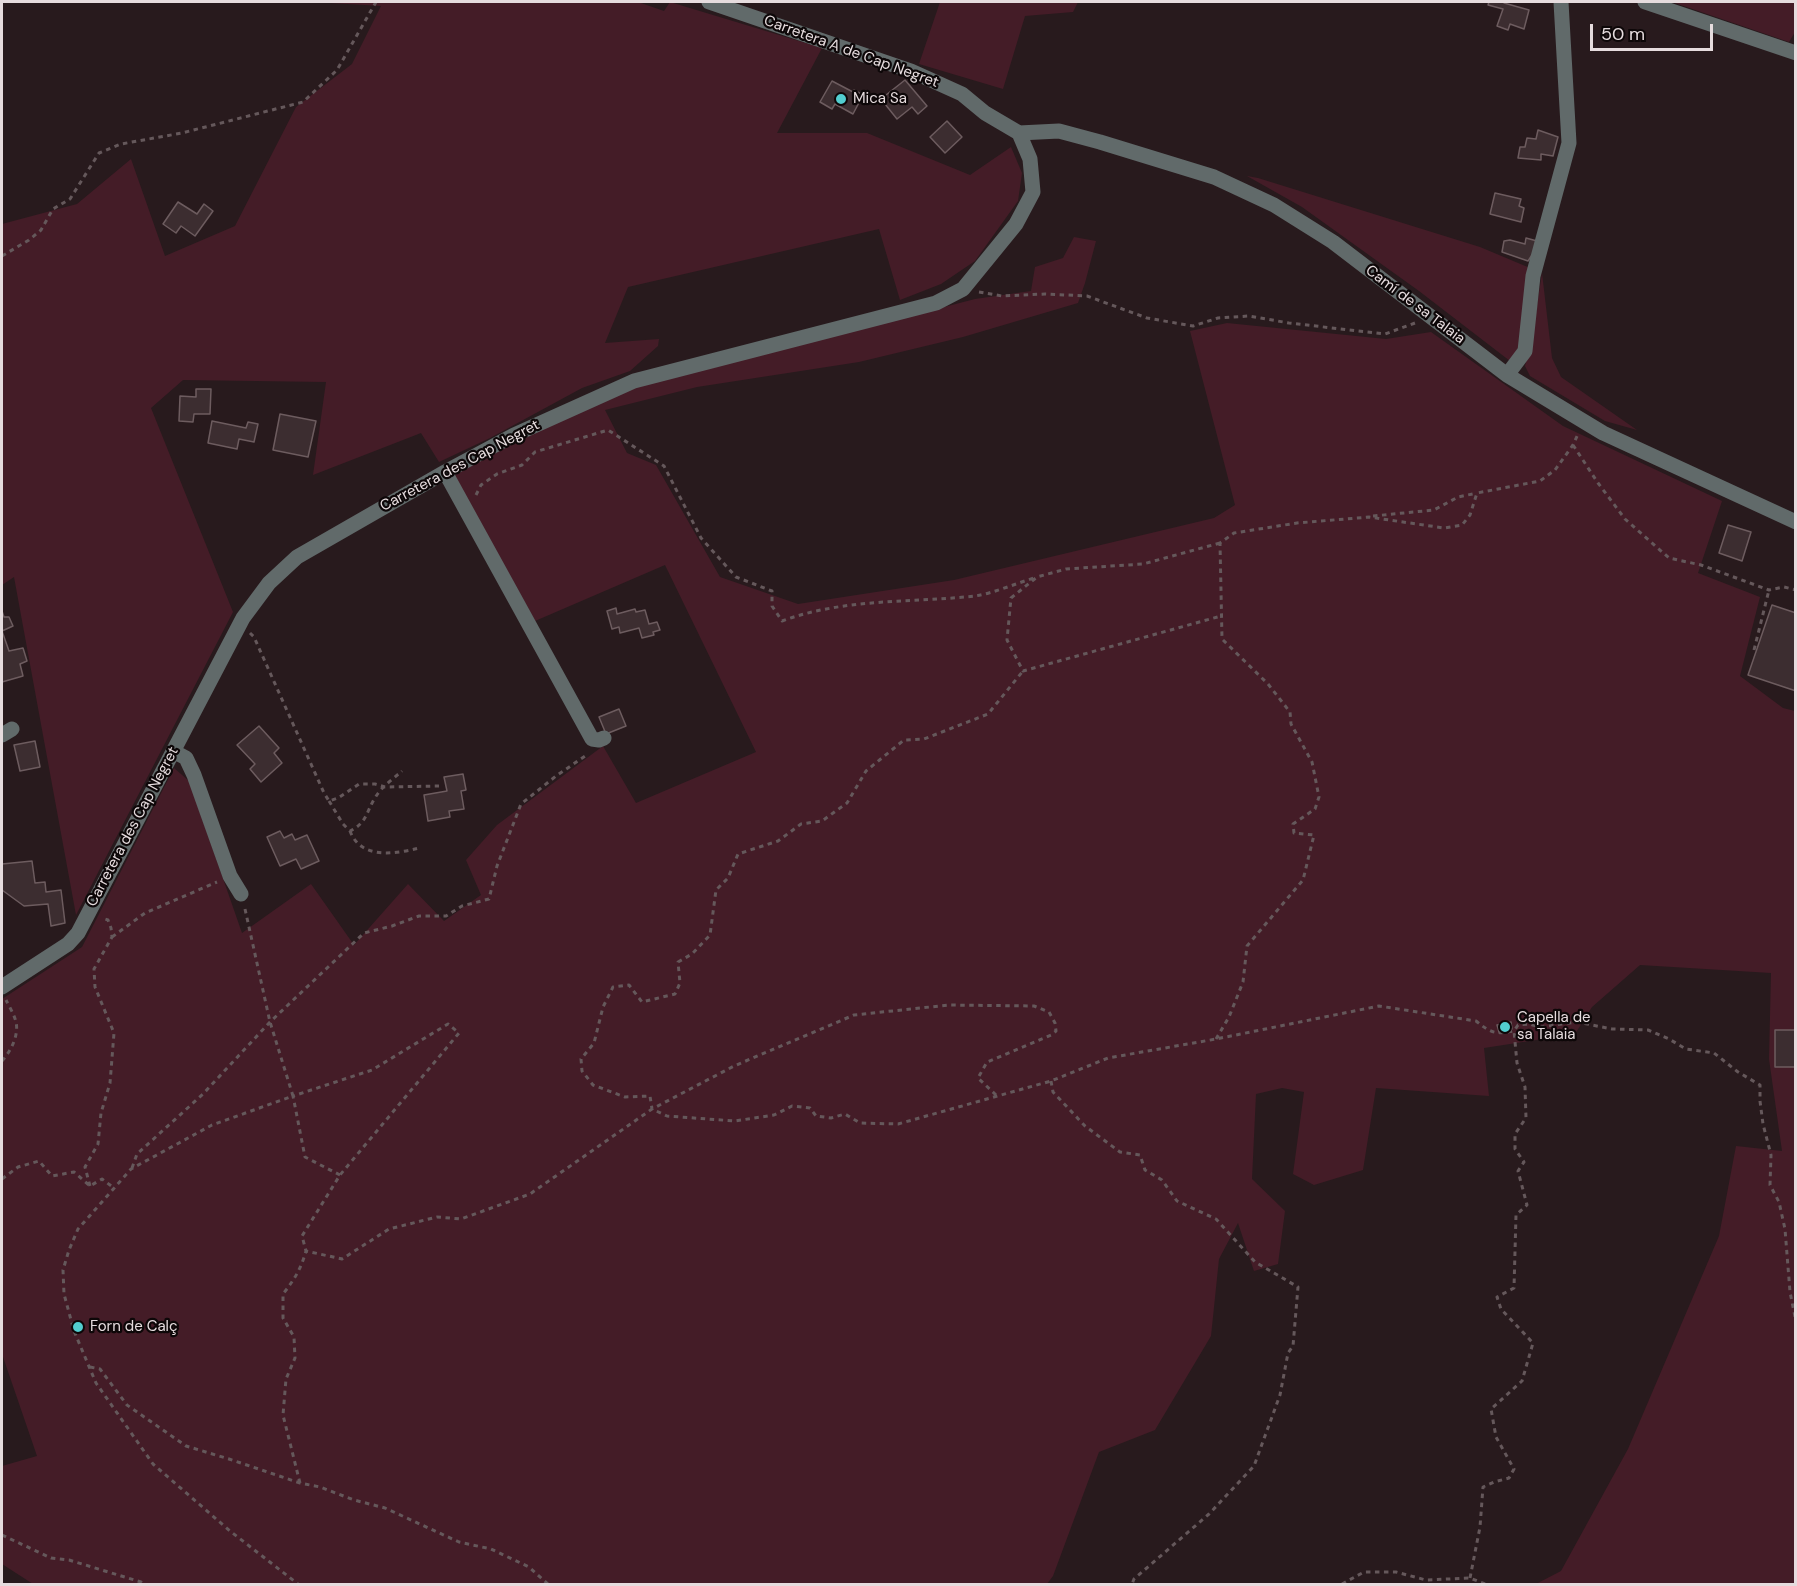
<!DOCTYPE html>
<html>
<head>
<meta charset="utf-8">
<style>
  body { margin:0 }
  #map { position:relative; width:1797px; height:1586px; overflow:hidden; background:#281a1d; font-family:"DM Sans",sans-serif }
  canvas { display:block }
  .frame { position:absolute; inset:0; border:3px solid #e6dcde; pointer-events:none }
  .scale { position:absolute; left:1590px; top:24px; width:123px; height:27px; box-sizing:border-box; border:3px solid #e6dcde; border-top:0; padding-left:8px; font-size:18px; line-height:21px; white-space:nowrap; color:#e6dcde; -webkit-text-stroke:4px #0d0708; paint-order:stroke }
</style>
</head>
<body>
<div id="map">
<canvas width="1797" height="1586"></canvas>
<div class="frame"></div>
<div class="scale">50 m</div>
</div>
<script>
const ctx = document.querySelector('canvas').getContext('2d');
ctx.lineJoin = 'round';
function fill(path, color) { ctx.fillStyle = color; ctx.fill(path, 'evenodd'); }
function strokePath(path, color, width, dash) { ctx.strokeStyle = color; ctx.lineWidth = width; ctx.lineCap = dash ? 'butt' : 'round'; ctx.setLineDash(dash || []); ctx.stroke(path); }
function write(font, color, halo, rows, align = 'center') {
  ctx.font = font + ' "DM Sans",sans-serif'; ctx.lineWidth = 4.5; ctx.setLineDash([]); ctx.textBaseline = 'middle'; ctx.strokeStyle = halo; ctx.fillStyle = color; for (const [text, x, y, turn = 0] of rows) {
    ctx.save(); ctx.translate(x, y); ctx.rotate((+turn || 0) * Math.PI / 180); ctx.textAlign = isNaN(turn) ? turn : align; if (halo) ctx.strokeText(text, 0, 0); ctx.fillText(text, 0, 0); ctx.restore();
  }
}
fill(new Path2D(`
  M314 2H638L664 11 670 2 822 48 777 133H867L970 175 1011 147 1022 173 1018 201 975 261 941 284 900 300 879 229 628 287 605 343 659 339 658 346 630 371 582 388 490 438 439 462 421 433 313 475 326 382 183 380 151 408 233 612 76 915 14 577 2 585V224L77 204 131 159 165 256 235 226 296 107 352 64 381 6Z
  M940 2H1078L1073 12 1025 16 1003 89 919 64Z
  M1672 2H1795V32L1789 42Z
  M1247 176 1258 178 1480 247 1530 268 1519 348 1510 361 1419 291 1302 207Z
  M1074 237 1096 241 1085 283 1078 303 963 337 859 362 697 387 605 410 627 453 656 465 720 577 798 604 954 580 1214 518 1235 505 1190 331 1227 323 1386 339 1431 332 1563 426 1722 501 1698 573 1760 597 1740 676 1783 708 1795 711V1584H1536L1561 1571 1628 1449 1719 1236 1736 1146 1782 1151 1769 1059 1771 973 1640 965 1592 1007 1575 1034 1484 1048 1489 1096 1376 1088 1363 1170 1314 1185 1293 1174 1304 1092 1282 1088 1256 1094 1252 1179 1285 1211 1278 1264 1254 1271 1238 1223 1219 1259 1211 1336 1155 1430 1099 1452 1053 1576 1047 1584H33L2 1564V1466L37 1456 2 1354V999L82 947 174 768 189 781 242 933 311 884 354 945 408 884 444 921 481 895 466 860 497 825 603 746 636 803 756 752 665 565 535 621 453 474 546 424 633 388 975 299 1031 291 1035 267 1063 258Z
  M1542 273 1552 358 1561 377 1637 430 1605 421 1530 376 1525 366 1532 338Z`), '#441c27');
const building = new Path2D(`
  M1489 2H1505L1504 3 1529 10 1524 29 1510 24 1508 30 1497 26 1503 9 1488 5Z
  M905 80 927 106 918 114 912 107 897 119 881 99Z
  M832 81 853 92 854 90 863 95 853 114 835 104 832 109 820 102Z
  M947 121 962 137 945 153 930 137Z
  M1538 130 1558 137 1553 156 1541 154V160L1518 158 1520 147H1525L1527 138 1536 139Z
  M1495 193 1521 199 1519 206 1524 208 1521 222 1490 214Z
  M178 202 197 214 204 204 213 211 195 236 181 226 176 233 163 224Z
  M1526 238 1537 241 1534 252 1528 261 1502 252 1504 241 1510 240 1525 244Z
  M196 389H211L210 414H194L193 422 179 421 180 396 196 397Z
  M280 414 316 421 308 457 273 450Z
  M212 421 246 428 248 422 258 424 254 442 239 439 237 449 208 443Z
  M1728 525 1751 532 1742 561 1719 553Z
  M1772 605 1796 613V691L1748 675Z
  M616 608 617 614 635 609 636 612 645 610 649 624 657 622 660 630 653 632 654 635 642 638 639 628 620 633 619 627 612 629 607 611Z
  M2 611 4 617H9L13 626 2 631 9 651 23 648 27 661 20 664 23 676 2 682Z
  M619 709 626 726 606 734 599 717Z
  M259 726 279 748 274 753 282 763 261 782 250 769 255 764 237 745Z
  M35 741 40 767 20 771 14 745Z
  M463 774 466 790 461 791 464 809 449 811 450 817 428 821 424 795 447 791 444 777Z
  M280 831 284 838 292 834 295 840 307 835 319 861 301 869 296 859 280 866 267 837Z
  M32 861 35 883 45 882 46 892 61 890 65 923 51 926 48 904 24 906 2 890V864Z
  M1511 1022 1512 1029 1499 1032 1497 1025Z
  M1775 1030H1796V1067H1775Z`);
fill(building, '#3c2d30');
strokePath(building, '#6d5c5f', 1.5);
strokePath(new Path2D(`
  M2 256 29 240 41 230 53 209 70 199 99 153 121 144 182 133 303 102 337 70 376 2
  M979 292 1002 296 1045 294 1087 296 1147 318 1193 326 1218 318 1249 316 1289 323 1385 334 1415 323
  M1573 445 1598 483 1625 519 1669 558 1701 565 1769 590 1784 587 1796 590
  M476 495 481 485 497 474 522 465 535 452 608 430 664 466 701 538 736 577 772 591V606L782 621C844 598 911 603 975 596 994 593 1017 583 1037 577
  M1373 516 1434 510 1458 497 1477 493
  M1220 543 1143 564 1066 569 1037 577 1011 598 1007 640 1023 671 1221 616
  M250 633 254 637 324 793 329 801 338 798 359 784H375L385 787 439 786
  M1754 650 1769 590
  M329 801 343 824 350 831C367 823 366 812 375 798 381 787 393 779 402 771
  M350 831C361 860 395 854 419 848
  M245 909 270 1022 293 1096 212 1125 131 1169 78 1229 69 1250 63 1270 64 1294 74 1331 96 1383 153 1464 230 1531 298 1584
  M112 937 145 913 217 882
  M1216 1039 1229 1017 1243 982 1247 946 1303 880 1314 835 1294 833 1293 824 1315 809 1319 797 1312 762 1291 724 1290 712 1268 684 1222 639 1220 543 1234 533 1297 523 1369 517 1444 528 1462 525 1470 515 1477 493 1540 481 1555 470 1573 445 1578 434
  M2 1061C11 1051 19 1035 16 1022 14 1014 9 1006 6 1000
  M1051 1081 1053 1092 1085 1126 1120 1152 1140 1155 1145 1170 1162 1180 1177 1201 1216 1219 1255 1262 1298 1287 1293 1346 1288 1353 1280 1395 1254 1466 1209 1514 1134 1579 1132 1584
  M996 1095 978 1078 987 1062 1051 1035 1056 1031 1055 1023 1049 1012 1034 1006 949 1005 854 1015 734 1066 652 1109 650 1096 625 1097 593 1085 582 1071 581 1059 594 1043 603 1007 613 987 629 985 642 1002 675 994 680 983 678 962 692 954 710 935 716 890 728 878 738 854 778 841 801 824 822 821 847 803 866 771 904 740 924 739 988 714 1023 671
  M132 1168 137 1154 203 1094 270 1022 364 933 392 926 419 916H446L462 906 489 899 497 866 521 804 556 776 588 754
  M340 1175 305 1157 293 1096 372 1070 448 1024 459 1033 340 1175 302 1236 306 1251 342 1259 389 1229 437 1217 461 1219 530 1194 652 1109 667 1116 735 1121 774 1115 792 1106 810 1108 816 1116 831 1118 845 1114 860 1123 898 1124 1051 1081 1108 1058 1216 1039 1379 1006 1476 1021C1492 1034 1495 1034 1514 1031L1518 1025 1530 1024 1539 1027 1577 1022 1612 1029 1648 1030 1669 1039 1686 1049 1714 1053 1738 1072 1760 1085V1101L1763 1124 1771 1155 1770 1185 1779 1202 1785 1229 1790 1292 1796 1322
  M2 1179 18 1167 39 1161 52 1176 74 1172 90 1186 102 1179 114 1188
  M90 1186 85 1167 98 1144 101 1113 110 1083 114 1033 95 987 94 969 112 937 111 928 108 920 102 918
  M90 1367 100 1369 127 1405 186 1446 229 1459 300 1483 320 1487 354 1500 385 1508 459 1542 491 1549 529 1567 548 1584
  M300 1483 283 1415 286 1379 295 1358 294 1337 283 1318V1294C294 1280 301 1269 306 1251
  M2 1535 51 1558 69 1560 141 1582 143 1584
  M1470 1578 1480 1527 1483 1487 1494 1482 1509 1478 1514 1469 1496 1437 1491 1409 1522 1381 1533 1343 1501 1309 1497 1297 1514 1288 1516 1215 1527 1205 1518 1171 1524 1162 1515 1149V1134L1526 1118 1525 1087 1517 1063 1514 1031
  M1342 1584 1364 1572H1396L1426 1580 1470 1578 1485 1584`), '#65585b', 3, [4.5, 4.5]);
strokePath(new Path2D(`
  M709 2 911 71 962 94 985 113 1019 133
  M1645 2 1796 53
  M1019 133 1059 131 1100 142 1214 177 1274 205 1333 242 1507 375 1603 433 1796 522
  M1507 375 1525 351 1533 276 1569 143 1561 2
  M445 472 592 739 599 740 604 738
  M2 735 12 729
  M173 751 186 758 194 775 230 876 241 894
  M2 987 68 944 78 933 243 618 269 583 297 557 445 472 514 435 634 381 936 303 963 289 1016 224 1033 192 1030 159 1019 133`), '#616a6a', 15);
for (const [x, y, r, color] of [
  [841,99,6,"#52cdcf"],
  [1505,1027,6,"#52cdcf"],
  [78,1327,6,"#52cdcf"]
]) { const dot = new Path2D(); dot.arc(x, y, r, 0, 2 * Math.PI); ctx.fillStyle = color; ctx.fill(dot); strokePath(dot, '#0d0708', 2); }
write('15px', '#e6dcde', '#0d0708', [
  ["Carretera A de Cap Negret",851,52,20],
  ["Camí de sa Talaia",1415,305,37],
  ["Carretera des Cap Negret",460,466,-28],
  ["Carretera des Cap Negret",133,827,-62]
]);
write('15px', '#e6dcde', '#0d0708', [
  ["Mica Sa",853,99],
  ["Capella de",1517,1018],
  ["sa Talaia",1517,1035],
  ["Forn de Calç",90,1327]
], 'left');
</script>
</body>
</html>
